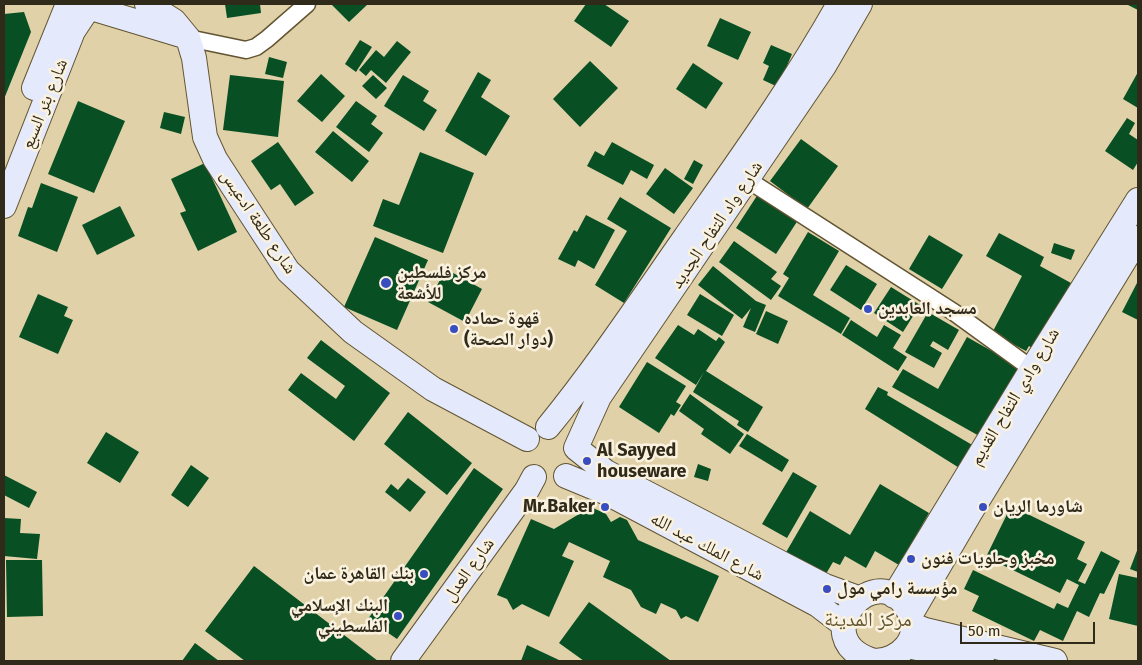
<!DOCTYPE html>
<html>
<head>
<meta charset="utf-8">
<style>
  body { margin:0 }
  #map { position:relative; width:1142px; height:665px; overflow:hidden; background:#e0d1a9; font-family:"Fira Sans",sans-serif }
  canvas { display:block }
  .frame { position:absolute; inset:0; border:5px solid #302a1b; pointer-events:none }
  .scale { position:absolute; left:960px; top:622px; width:135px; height:22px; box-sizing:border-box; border:2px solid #302a1b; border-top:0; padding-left:6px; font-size:15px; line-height:18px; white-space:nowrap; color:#302a1b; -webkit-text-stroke:4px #faf2de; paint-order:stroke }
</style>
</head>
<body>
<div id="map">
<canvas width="1142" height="665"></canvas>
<div class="frame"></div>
<div class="scale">50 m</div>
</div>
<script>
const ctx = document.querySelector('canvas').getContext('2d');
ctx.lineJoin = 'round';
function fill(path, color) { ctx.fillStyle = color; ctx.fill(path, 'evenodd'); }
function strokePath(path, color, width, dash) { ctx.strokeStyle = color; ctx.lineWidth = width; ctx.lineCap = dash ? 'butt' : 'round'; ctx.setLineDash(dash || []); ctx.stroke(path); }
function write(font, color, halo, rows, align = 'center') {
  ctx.font = font + ' "Fira Sans","Noto Naskh Arabic",sans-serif'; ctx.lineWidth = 5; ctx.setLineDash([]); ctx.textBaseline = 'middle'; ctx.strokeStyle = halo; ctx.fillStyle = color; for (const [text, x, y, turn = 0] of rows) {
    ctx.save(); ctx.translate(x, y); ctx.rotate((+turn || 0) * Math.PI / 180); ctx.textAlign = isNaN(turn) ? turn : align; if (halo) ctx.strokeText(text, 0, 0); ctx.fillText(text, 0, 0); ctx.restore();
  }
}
fill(new Path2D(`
  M225 4H260L261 13 227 18Z
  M331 4H368L349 22Z
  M586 4H604L629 21 611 47 574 21Z
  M1126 4H1138V10Z
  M24 12 31 32 4 99V14Z
  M720 18 751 32 738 60 707 46Z
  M360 40 372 47 356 72 345 64Z
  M397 41 411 52 386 83 371 70 366 76 359 70 376 50 384 57Z
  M771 45 792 54 778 87 763 80 769 66 763 63Z
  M269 57 287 62 283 78 265 74Z
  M590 61 618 88 580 127 553 99Z
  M693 63 723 83 706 109 676 89Z
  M478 72 491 80 481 97 510 116 486 156 445 131Z
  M1138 72V108L1123 99Z
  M321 74 345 96 322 122 297 101Z
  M230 75 284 81 278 137 223 130Z
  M373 75 387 88 376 99 362 86Z
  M403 75 429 91 423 101 437 110 424 131 384 106Z
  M78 101 125 121 94 193 48 174Z
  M356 101 377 116 371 124 383 133 369 152 336 127Z
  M164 112 185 117 181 134 160 128Z
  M1127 118 1135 123 1129 134 1138 140V162L1133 170 1105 151Z
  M333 131 369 161 352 182 315 152Z
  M801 139 838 166 807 209 770 181Z
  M278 142 314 193 295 206 280 184 271 190 251 161Z
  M612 142 654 165 647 179 631 170 623 185 587 166 595 151 604 156Z
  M420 152 474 173 443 253 373 226 383 199 399 205Z
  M694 160 703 165 693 184 684 179Z
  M205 163 237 232 198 251 180 213 186 211 171 179Z
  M665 168 693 188 674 214 646 194Z
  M41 183 78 197 57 252 18 236 28 207 32 208Z
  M762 188 802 214 776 254 736 228Z
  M620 197 671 228 624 303 595 285 627 231 607 219Z
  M120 206 135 236 97 255 82 225Z
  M586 215 615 230 594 269 578 260 575 267 558 259 574 230 577 232Z
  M808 232 839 251 813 295 850 318 841 334 778 296 789 278 783 274Z
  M999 233 1044 257 1040 266 1071 283 1035 350 1029 346 1026 351 992 333 1022 276 986 256Z
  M929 235 963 255 942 289 909 269Z
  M375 237 428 260 397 330 344 307Z
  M734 241 777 272 771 279 781 286 771 300 719 262Z
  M1054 243 1075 250 1071 260 1051 253Z
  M846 265 877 284 861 310 830 290Z
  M713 266 756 301 766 305 755 332 743 327 751 308 742 319 698 285Z
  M446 269 482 289 465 322 428 302Z
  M1138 281V320L1122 312Z
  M891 287 920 305 903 332 874 313Z
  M38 294 68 307 64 316 73 320 58 354 19 337Z
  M700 294 734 315 722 336 687 315Z
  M766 311 788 321 778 344 756 334Z
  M928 312 959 330 948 350 933 341 930 346 942 353 934 368 905 352Z
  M851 320 877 337 884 325 901 335 893 348 907 357 898 371 842 335Z
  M678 325 694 335 698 329 716 341 719 337 725 342 706 371 763 407 748 432 737 425 739 421 693 392 704 372 696 385 655 358Z
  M967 337 1020 367 981 437 892 387 903 369 938 389Z
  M321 340 390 393 354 441 288 390 301 373 336 399 345 386 307 358Z
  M647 362 686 386 676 402 681 405 674 416 671 414 659 433 619 407Z
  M878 387 888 392 887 395 974 446 961 469 865 409Z
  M690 394 744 434 730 454 701 434 704 429 679 411Z
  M408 412 472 463 447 495 384 444Z
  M106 432 139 452 120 483 87 463Z
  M747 434 789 460 782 472 739 446Z
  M698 464 711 469 708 481 694 477Z
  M191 465 209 478 188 507 171 495Z
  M474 468 503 489 397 639 368 619Z
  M793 472 817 486 787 538 762 524Z
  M4 475 37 492 29 508 4 495Z
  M408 478 426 492 410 512 385 492 391 484 398 490Z
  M880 484 929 513 899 565 875 551 866 568 845 556 840 565 833 562 820 584 781 561 810 511 850 535Z
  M1011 506 1085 542 1077 559 1087 564 1078 581 1085 584 1101 551 1120 561 1104 594 1100 593 1089 617 1077 611 1063 641 1040 630 1034 641 972 611 979 596 964 589 973 570 1054 609 1057 603 1068 608 1079 585 1067 579 1060 593 986 557Z
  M591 507 606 514 611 522 620 517 627 520 638 540 719 576 698 622 686 616 681 619 676 610 661 603 656 614 641 607 631 590 603 577 610 561 569 542 562 556 574 561 549 617 522 604 513 610 507 599 497 595 531 519 554 529Z
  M4 518 21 519 20 533 40 534 37 559 4 556Z
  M1138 548V572L1130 569Z
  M6 560H42L43 616 7 617Z
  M254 566 378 661H245L205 631Z
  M1119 574 1138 578V626L1109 619Z
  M589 602 671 661H584L559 643Z
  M195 643 219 661H182Z
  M527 645 559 660V661H521Z`), '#084f23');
const street = new Path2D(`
  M188 38 246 50 256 47 267 39 307 4
  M748 180 955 313 1032 369`);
const secondary = new Path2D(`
  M85 4 88 7 181 35
  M147 4 174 21 188 38 194 58 205 137 215 159 288 271 353 332 433 389 527 439
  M34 88 68 4
  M4 206 73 31 91 4
  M548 427C597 367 640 302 684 239 738 162 793 86 839 4
  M566 476 607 493 818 605 844 625
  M894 596 1032 369 1138 200
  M858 598 825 586 606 472 576 448 599 397 824 66 860 4
  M911 614 970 513 1138 238
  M913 625 925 630 1055 661
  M907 646 982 661
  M403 661 527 490 534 477
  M874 661C801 639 879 552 909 612 923 638 899 661 875 661`);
strokePath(street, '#625431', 19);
strokePath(secondary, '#625431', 26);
strokePath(street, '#fff', 16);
strokePath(secondary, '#e4eafc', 24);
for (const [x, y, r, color] of [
  [386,283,6,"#384ec0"],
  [868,309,5,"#384ec0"],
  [454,329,5,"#384ec0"],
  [587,461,5,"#384ec0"],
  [605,507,5,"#384ec0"],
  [983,507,5,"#384ec0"],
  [911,559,5,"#384ec0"],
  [424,574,5,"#384ec0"],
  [827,589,5,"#384ec0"],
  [398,616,5,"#384ec0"]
]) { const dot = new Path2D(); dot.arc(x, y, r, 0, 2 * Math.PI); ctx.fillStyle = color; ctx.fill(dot); strokePath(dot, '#faf2de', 2); }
write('18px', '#302a1b', '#faf2de', [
  ["شارع بئر السبع",45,104,-68],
  ["شارع طلعة ادعيس",258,222,56],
  ["شارع واد التفاح الجديد",717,225,-56],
  ["شارع وادي التفاح القديم",1015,397,-59],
  ["شارع الملك عبد الله",707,547,28],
  ["شارع العدل",469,570,-54]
]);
write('bold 18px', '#302a1b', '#faf2de', [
  ["مركز فلسطين",397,273],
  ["للأشعة",397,294],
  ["مسجد العابدين",878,309],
  ["قهوة حماده",464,319],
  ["(دوار الصحة)",464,340],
  ["Al Sayyed",597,451],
  ["houseware",597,472],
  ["Mr.Baker",595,507,"right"],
  ["شاورما الريان",993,507],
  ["مخبز وحلويات فنون",921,559],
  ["بنك القاهرة عمان",414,574,"right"],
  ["مؤسسة رامي مول",837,589],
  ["البنك الإسلامي",388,606,"right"],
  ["الفلسطيني",388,627,"right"]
], 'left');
write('20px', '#615430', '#faf2de', [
  ["مركز المدينة",868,620]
]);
</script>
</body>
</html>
